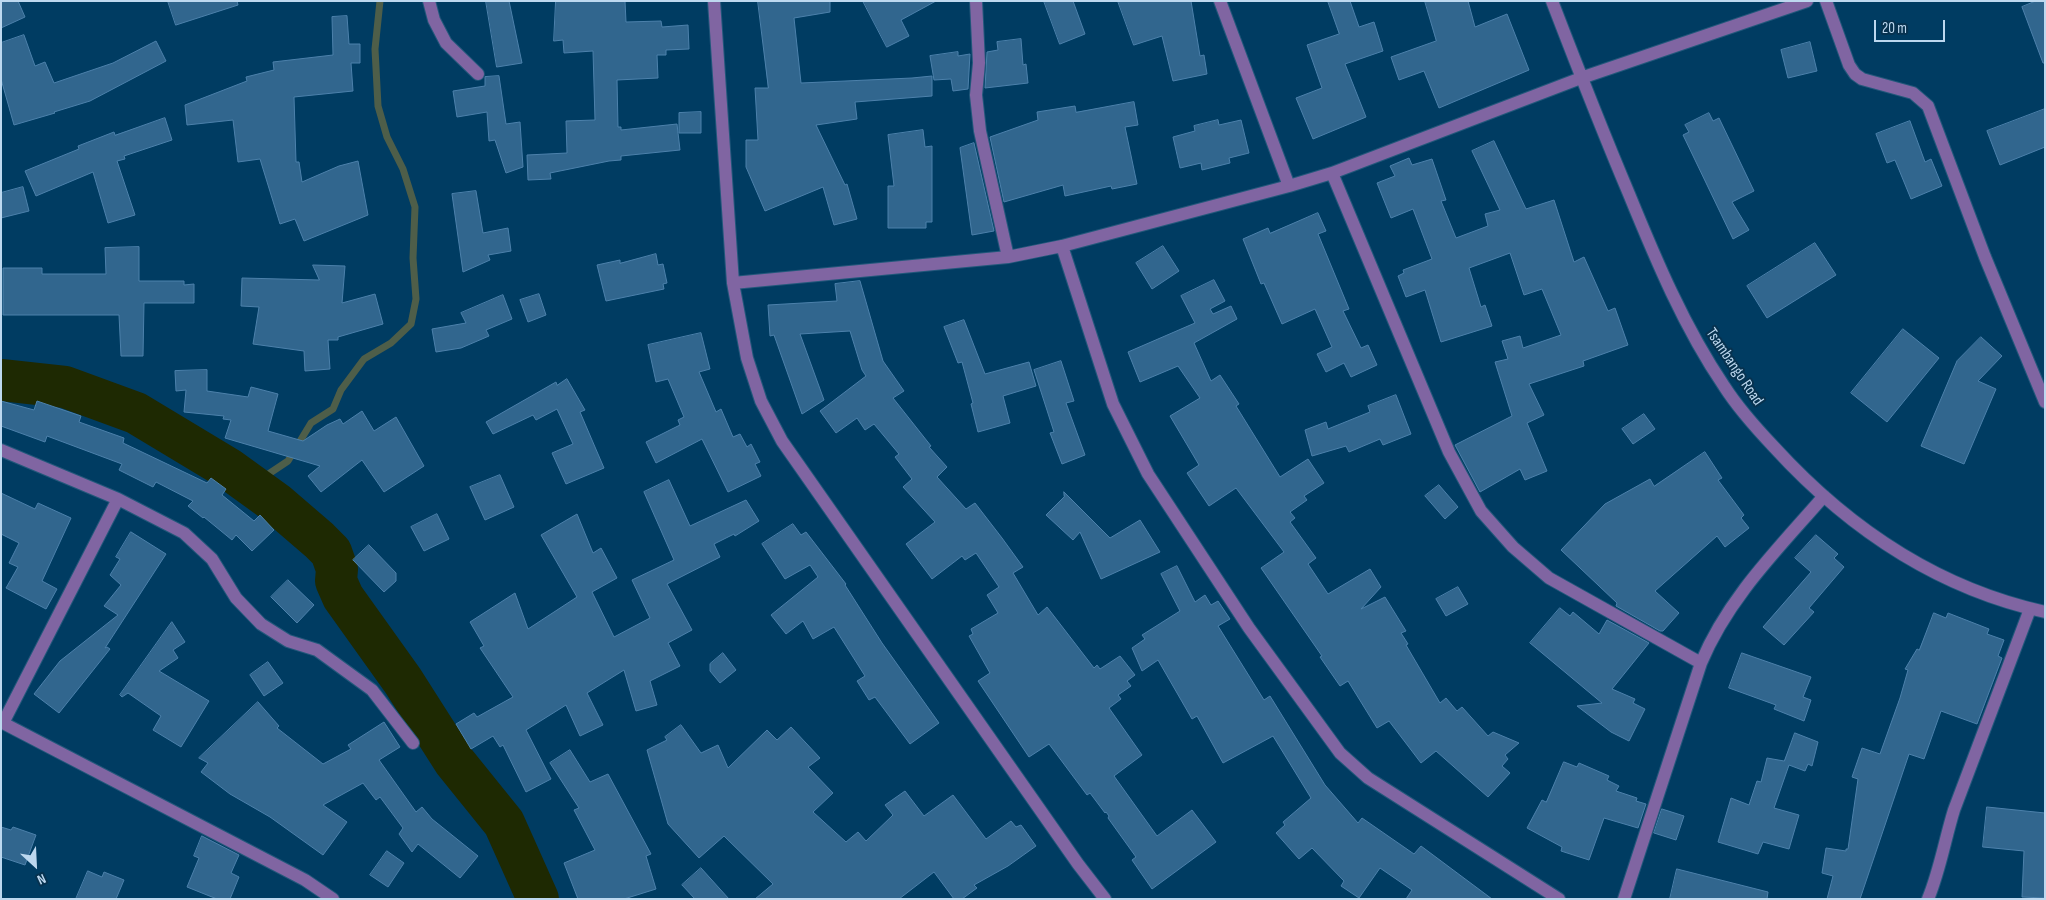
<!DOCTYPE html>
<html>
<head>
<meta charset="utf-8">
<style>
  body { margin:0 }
  #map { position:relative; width:2046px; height:900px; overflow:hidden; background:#003c62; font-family:"Sofia Sans Condensed",sans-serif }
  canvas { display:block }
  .frame { position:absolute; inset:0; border:2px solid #bdd8ef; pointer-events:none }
  .north { position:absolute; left:10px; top:840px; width:50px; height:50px; -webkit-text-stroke:4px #07324f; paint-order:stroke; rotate:155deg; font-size:14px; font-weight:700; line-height:20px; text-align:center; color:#bdd8ef }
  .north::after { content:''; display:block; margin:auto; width:18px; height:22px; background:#bdd8ef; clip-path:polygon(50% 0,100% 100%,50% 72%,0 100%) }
  .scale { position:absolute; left:1874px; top:20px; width:71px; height:22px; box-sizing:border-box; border:2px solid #bdd8ef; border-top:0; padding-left:6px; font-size:15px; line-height:18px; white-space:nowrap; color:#bdd8ef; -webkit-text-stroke:4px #07324f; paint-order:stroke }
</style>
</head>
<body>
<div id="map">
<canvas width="2046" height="900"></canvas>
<div class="frame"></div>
<div class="north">N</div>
<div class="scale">20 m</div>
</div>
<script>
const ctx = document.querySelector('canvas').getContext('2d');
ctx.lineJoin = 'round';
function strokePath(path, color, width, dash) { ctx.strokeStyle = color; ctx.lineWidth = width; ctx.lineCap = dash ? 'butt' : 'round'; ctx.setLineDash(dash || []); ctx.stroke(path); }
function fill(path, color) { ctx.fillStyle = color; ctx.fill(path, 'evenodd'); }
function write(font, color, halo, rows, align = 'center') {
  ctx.font = font + ' "Sofia Sans Condensed",sans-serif'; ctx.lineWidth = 4; ctx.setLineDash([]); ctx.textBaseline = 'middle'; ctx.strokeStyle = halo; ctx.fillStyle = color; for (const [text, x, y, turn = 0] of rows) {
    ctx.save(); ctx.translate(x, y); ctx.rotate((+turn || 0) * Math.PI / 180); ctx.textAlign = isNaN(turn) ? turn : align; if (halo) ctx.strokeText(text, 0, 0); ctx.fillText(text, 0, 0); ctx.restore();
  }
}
strokePath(new Path2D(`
  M252 485 288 461 311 423 333 409 341 390 364 359 391 343 411 324 416 299 413 258 415 207 403 169 387 137 378 106 375 49 380 1`), '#4e5e49', 7);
strokePath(new Path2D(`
  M1 380 65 387 136 413 229 469 276 503 319 540 331 552 337 569 336 581 343 597 403 681 454 761 504 823 538 899`), '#1e2902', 42);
const building = new Path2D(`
  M1 1H18L25 17 1 28Z
  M168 1H237L238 5 176 25Z
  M486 1H509L522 63 497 67Z
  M556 1H625L626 22 661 21 662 27 688 25 689 49 666 50V55H657L658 78 617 80 618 127H621V130L677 124 680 150 621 156V160L609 161 550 173 551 179 528 180 527 155 567 153 566 121 595 120 593 51 564 53 563 40 554 41Z
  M758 1H830V12L794 18 801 83 912 78 932 76V96L855 102 857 119 816 125 845 185 847 184 857 219 834 225 823 187 765 211 746 167V140H758L755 88H768Z
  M863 1H936L901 20 909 36 887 47Z
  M1044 1H1073L1085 34 1060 44Z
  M1118 1H1191L1200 56 1204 55 1207 74 1173 81 1162 36 1134 45Z
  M1328 1H1350L1359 27 1374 22 1383 51 1345 64 1366 117 1313 139 1296 98 1322 88 1307 45 1339 34Z
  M1425 1H1468L1475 27 1507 14 1529 70 1439 108 1424 71 1399 80 1391 57 1436 41Z
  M2036 1H2045V63H2043L2022 7Z
  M347 16 349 44H360V63H351L353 91 294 97 296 162H299L302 182 339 166 358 161 368 215 304 241 295 219 280 224 260 159 238 162 233 120 187 125 185 105 247 81 246 77 274 70 273 62 333 55 332 17Z
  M24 35 35 66 45 62 54 83 113 63 156 41 166 61 90 101 54 112 55 113 14 125 1 79V43Z
  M1021 39 1023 65 1026 64 1028 83 985 88 987 52 998 50 997 42Z
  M1810 42 1817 71 1788 78 1781 50Z
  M958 52V56L970 54 968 89 953 91 951 79 934 80 930 56Z
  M499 76 506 124 520 122 523 167 506 173 495 140 489 141 487 112 457 117 453 91 485 86V77Z
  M1134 102 1138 125 1125 127 1137 184 1112 189 1111 186 1065 196 1063 185 1004 202 990 137 1038 120 1037 112 1075 106 1076 112Z
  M2045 109V147L2000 165 1987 131Z
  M701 112V133H679V113Z
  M1709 113 1713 121 1719 118 1754 191 1732 202 1749 230 1733 239 1683 135 1689 132 1685 125Z
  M165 118 172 140 124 156 125 159 117 161 135 215 108 223 93 172 36 196 25 171 79 149 78 146 114 132 115 135Z
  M1218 120 1219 125 1241 120 1249 153 1229 158 1230 163 1202 170 1201 163 1180 168 1173 137 1195 131 1194 126Z
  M1910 121 1925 162 1931 159 1942 186 1911 199 1895 160 1887 163 1876 134Z
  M923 130 925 147 932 146V222H926V228H888V186H894L888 135Z
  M1494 141 1526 209 1554 200 1574 262 1584 257 1608 311 1615 308 1628 345 1583 361 1584 366 1529 384 1544 415 1527 423 1547 471 1525 480 1520 469 1480 492 1455 445 1512 416 1495 362 1508 359 1502 341 1520 336 1523 348 1561 335 1542 289 1524 295 1510 253 1469 268 1481 307 1485 305 1492 326 1441 342 1425 290 1406 297 1398 276 1404 273 1403 270 1432 259 1413 209 1391 218 1377 183 1395 176 1390 166 1409 158 1412 165 1432 159 1446 200 1441 201 1456 238 1488 226 1485 214 1500 210 1472 151Z
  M974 143 994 231 972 235 960 148Z
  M23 187 29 211 1 218V193Z
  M476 191 483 233 508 228 511 251 488 255 490 260 463 272 452 194Z
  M1318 213 1326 231 1318 234 1349 309 1343 311 1361 348 1368 345 1377 365 1351 377 1344 363 1326 372 1317 354 1332 347 1315 309 1282 324 1264 283 1261 284 1243 239 1268 228 1270 233Z
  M1815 243 1836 275 1767 318 1747 286Z
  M1163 246 1179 271 1152 289 1136 263Z
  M139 247V281H184V285L194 284V303H144L143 356H121L119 315H3V268H42V274H106L105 248Z
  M656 254 658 265 663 264 667 283 663 284 664 289 606 301 597 265 620 260V263Z
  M313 265 345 266 342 303 375 294 383 324 338 337V340H328L330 369 305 371 304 351 253 344 259 307 241 306 242 278 319 280Z
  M1214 280 1225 301 1210 309 1213 314 1231 306 1237 319 1194 343 1211 381 1220 375 1239 404 1236 406 1280 477 1308 459 1324 483 1304 496 1307 500 1290 512 1295 518 1290 522 1316 558 1308 564 1328 594 1370 569 1381 587 1361 609 1385 597 1406 631 1401 633 1408 644 1406 645 1440 703 1446 698 1457 711 1462 707 1488 736 1493 732 1519 743 1505 755 1508 759 1502 766 1510 773 1488 797 1436 751 1421 763 1389 721 1377 728 1348 681 1340 686 1320 657 1322 656 1261 568 1284 552 1236 488 1209 506 1187 473 1199 465 1170 416 1200 398 1178 366 1140 382 1128 352 1195 323 1181 296Z
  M860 281 883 361 904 391 893 398 931 446 929 447 947 467 937 477 966 509 975 503 1002 538 1023 567 1013 573 1038 615 1047 607 1094 668 1097 665 1100 669 1120 656 1135 675 1127 681 1131 686 1118 695 1121 699 1109 708 1142 755 1114 776 1157 836 1192 810 1216 842 1152 889 1132 860 1136 857 1108 818 1109 816 1106 812 1105 813 1090 793 1087 795 1049 744 1029 757 978 681 990 673 969 636 973 634 971 629 998 613 987 595 999 587 976 553 965 560 962 556 932 579 906 544 935 522 903 487 912 479 895 457 899 454 874 424 865 430 857 418 836 433 820 411 866 376 862 370 850 331 800 334 824 400 802 414 774 335 770 336 768 305 837 301 835 284Z
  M539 294 546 315 528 322 520 300Z
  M503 295 512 319 486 330 489 336 461 348 436 352 432 329 466 323 461 313Z
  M964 320 985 374 1029 362 1036 386 1003 396 1010 423 978 432 971 404 973 403 962 362 958 363 944 327Z
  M1903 329 1939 358 1887 422 1851 393Z
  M701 333 710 369 699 372 716 412 721 409 733 437 740 434 747 447 751 444 760 462 755 464 761 476 728 492 702 439 656 463 646 442 680 425 678 420 684 417 668 379 656 382 648 345Z
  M1981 337 2002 356 1978 381 1996 389 1964 464 1921 446 1957 361Z
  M1061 361 1074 401 1066 403 1085 455 1062 464 1050 433 1054 432 1034 370Z
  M207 370V391L248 397 251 387 278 394 268 431 303 441 327 425 340 419 343 424 362 411 374 431 396 417 424 466 384 492 362 460 321 492 308 476 320 466 225 438 231 420 223 419 224 416 184 412 186 390 176 391 175 371Z
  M567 379 585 410 580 412 604 468 566 484 552 453 573 444 557 409 536 420 533 415 493 434 486 422 556 382 557 385Z
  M1396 395 1411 434 1383 445 1380 439 1349 452 1346 446 1312 456 1305 430 1326 422 1328 429 1370 412 1368 406Z
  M1 401 34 410 37 401 81 416 79 422 124 438 123 443 207 483 211 478 226 489 222 495 254 521 260 515 274 530 252 551 236 535 232 540 204 517 203 518 188 506 193 501 156 482 153 487 119 470 122 464 47 436 45 442 1 426Z
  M1644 414 1655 429 1633 444 1622 429Z
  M1705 452 1722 478 1718 480 1744 515 1741 518 1749 528 1725 547 1717 536 1655 591 1679 613 1663 631H1660L1616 606 1617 603 1561 550 1605 504 1650 479 1654 486Z
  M500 475 514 507 485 520 470 487Z
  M669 480 690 526 746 500 759 521 735 536 734 534 714 544 720 557 667 584 692 630 668 643 680 666 650 681 657 705 636 711 624 670 587 693 603 725 580 736 566 705 526 730 551 779 526 792 503 745 500 747 493 736 471 749 456 724 474 713 477 717 513 697 480 648 484 646 470 622 515 593 528 629 577 597 541 535 577 514 593 553 601 548 617 578 592 592 614 637 650 618 632 580 674 560 644 492Z
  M1439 485 1458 507 1445 519 1425 496Z
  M1064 492 1110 538 1140 520 1160 552 1101 579 1080 532 1073 540 1046 515 1064 497Z
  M1 493 35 509 38 503 71 518 42 581 57 589 46 609 6 588 18 567 9 563 19 543 1 534Z
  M437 514 449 539 424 551 411 527Z
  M793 524 801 535 806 532 846 584 845 585 882 643 939 723 910 744 875 697 869 700 857 681 865 676 834 627 813 639 803 621 786 634 771 615 818 577 810 565 785 579 762 544Z
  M131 532 166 554 105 648 107 647 110 649 59 713 34 694 60 661 118 615 104 606 121 585 110 575 120 559 116 557Z
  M1816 535 1838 554 1834 558 1844 567 1809 608 1814 612 1784 645 1763 627 1811 572 1795 558Z
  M369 545 396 573V581L384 592 353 560Z
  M1177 566 1195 602 1205 595 1211 605 1218 601 1230 619 1218 626 1264 700 1270 696 1325 785 1358 823 1362 818 1414 854 1421 846 1492 899H1406L1412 890 1380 868 1359 898 1341 886 1344 881 1312 848 1299 859 1276 833 1285 825 1283 822 1311 798 1273 736 1223 763 1197 716 1192 719 1158 660 1142 671 1132 648 1145 639 1142 635 1180 611 1161 574Z
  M288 580 314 605 297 623 271 597Z
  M1458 587 1468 604 1446 616 1436 599Z
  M1560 608 1570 616 1573 612 1599 634 1607 620 1649 643 1612 689 1635 699 1633 703 1645 709 1629 741 1611 732 1577 706 1602 703 1530 643Z
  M1934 613 1946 618 1948 613 1989 629 1987 634 2004 640 1998 656 2002 658 1977 724 1941 711 1924 759 1909 754 1860 899H1827L1833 876 1822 873 1826 848 1846 851V849H1848L1858 779 1852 777 1862 748 1880 754 1900 698 1908 670 1905 669 1917 649 1919 650Z
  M172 622 185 642 173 650 178 658 159 671 209 701 181 747 153 730 161 716 128 693 122 697 120 695Z
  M723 653 736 670 720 683 710 671V664Z
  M1742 653 1811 677 1803 697 1811 700 1804 721 1774 709 1776 705 1729 688Z
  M268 662 283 683 264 696 250 675Z
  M258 702 279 726 277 728 323 764 351 749 348 745 384 722 400 747 379 760 416 812 422 807 432 819 478 856 460 878 418 844 412 852 399 834 403 828 380 797 376 800 363 783 323 805 347 822 323 855 270 817 230 794 201 772 208 763 199 758Z
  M681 725 701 753 718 745 728 768 767 730 777 740 791 727 820 758 808 767 833 793 813 812 846 842 858 832 866 841 893 815 885 805 905 791 924 816 953 795 986 839 1011 821 1016 827 1021 825 1036 846 1008 866 974 885 977 888 962 899H954L934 872 899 899H755L773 884 724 836 699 858 668 824 647 750 667 740 665 737Z
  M1795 733 1818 742 1812 766 1808 764 1805 771 1789 765 1774 808 1799 815 1789 849 1763 842 1758 854 1718 842 1731 798 1749 805 1757 781 1761 782 1767 758 1784 761Z
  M570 750 590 782 608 774 651 854 646 856 656 889 624 899H578L564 863 595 850 574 810 579 808 550 763Z
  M1564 762 1577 767 1579 763 1609 776 1607 780 1619 786 1616 791 1637 798 1636 801 1646 804 1638 828 1604 818 1589 860 1561 851 1562 847 1527 828 1542 800 1546 802Z
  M1987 807 2045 813V898L2022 897 2024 851 1983 847Z
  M1662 809 1684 816 1676 840 1654 833Z
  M1 827 11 830 13 827 36 835 25 865 1 857Z
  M202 836 239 855 231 873 239 877 230 899H217L187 887 199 858 194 856Z
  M387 851 404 863 388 887 370 875Z
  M701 868 729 899H695L682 885Z
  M1677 869 1768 892 1767 899H1670Z
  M88 871 102 877 104 872 124 880 116 899H76Z`);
fill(building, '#31668e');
strokePath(building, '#4c81ab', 1);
const minor = new Path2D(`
  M429 1 434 20 446 43 478 74
  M714 1 733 283 747 358 761 401 782 441 1078 864 1105 899
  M976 1 979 63 976 95 980 131 1008 257
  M1220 1 1289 186
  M1552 1C1577 66 1602 130 1629 194 1656 260 1684 327 1724 386 1738 408 1756 428 1774 447 1848 528 1936 588 2045 612
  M1826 1 1849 65 1855 74 1862 79 1913 93 1928 106 1985 257 2045 402
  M1332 173 1449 452 1481 511 1513 547 1549 578 1701 663
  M1062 246 1113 404 1148 474 1249 628 1340 753 1368 778 1559 899
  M733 283 1008 257 1062 246 1289 186 1332 173 1581 78 1807 1
  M1 450 118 499 184 533 212 559 236 598 261 624 288 641 317 650 372 690 413 743
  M1 722 305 880 333 899
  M3 723 118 499
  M1624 899 1701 663C1728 598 1778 549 1824 496
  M1928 899C1940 870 1945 839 1954 810L2030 609`);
strokePath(minor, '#22587b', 14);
strokePath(minor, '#8065a2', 12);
write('16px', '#bdd8ef', '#07324f', [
  ["Tsambango Road",1734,367,56]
]);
</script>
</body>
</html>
